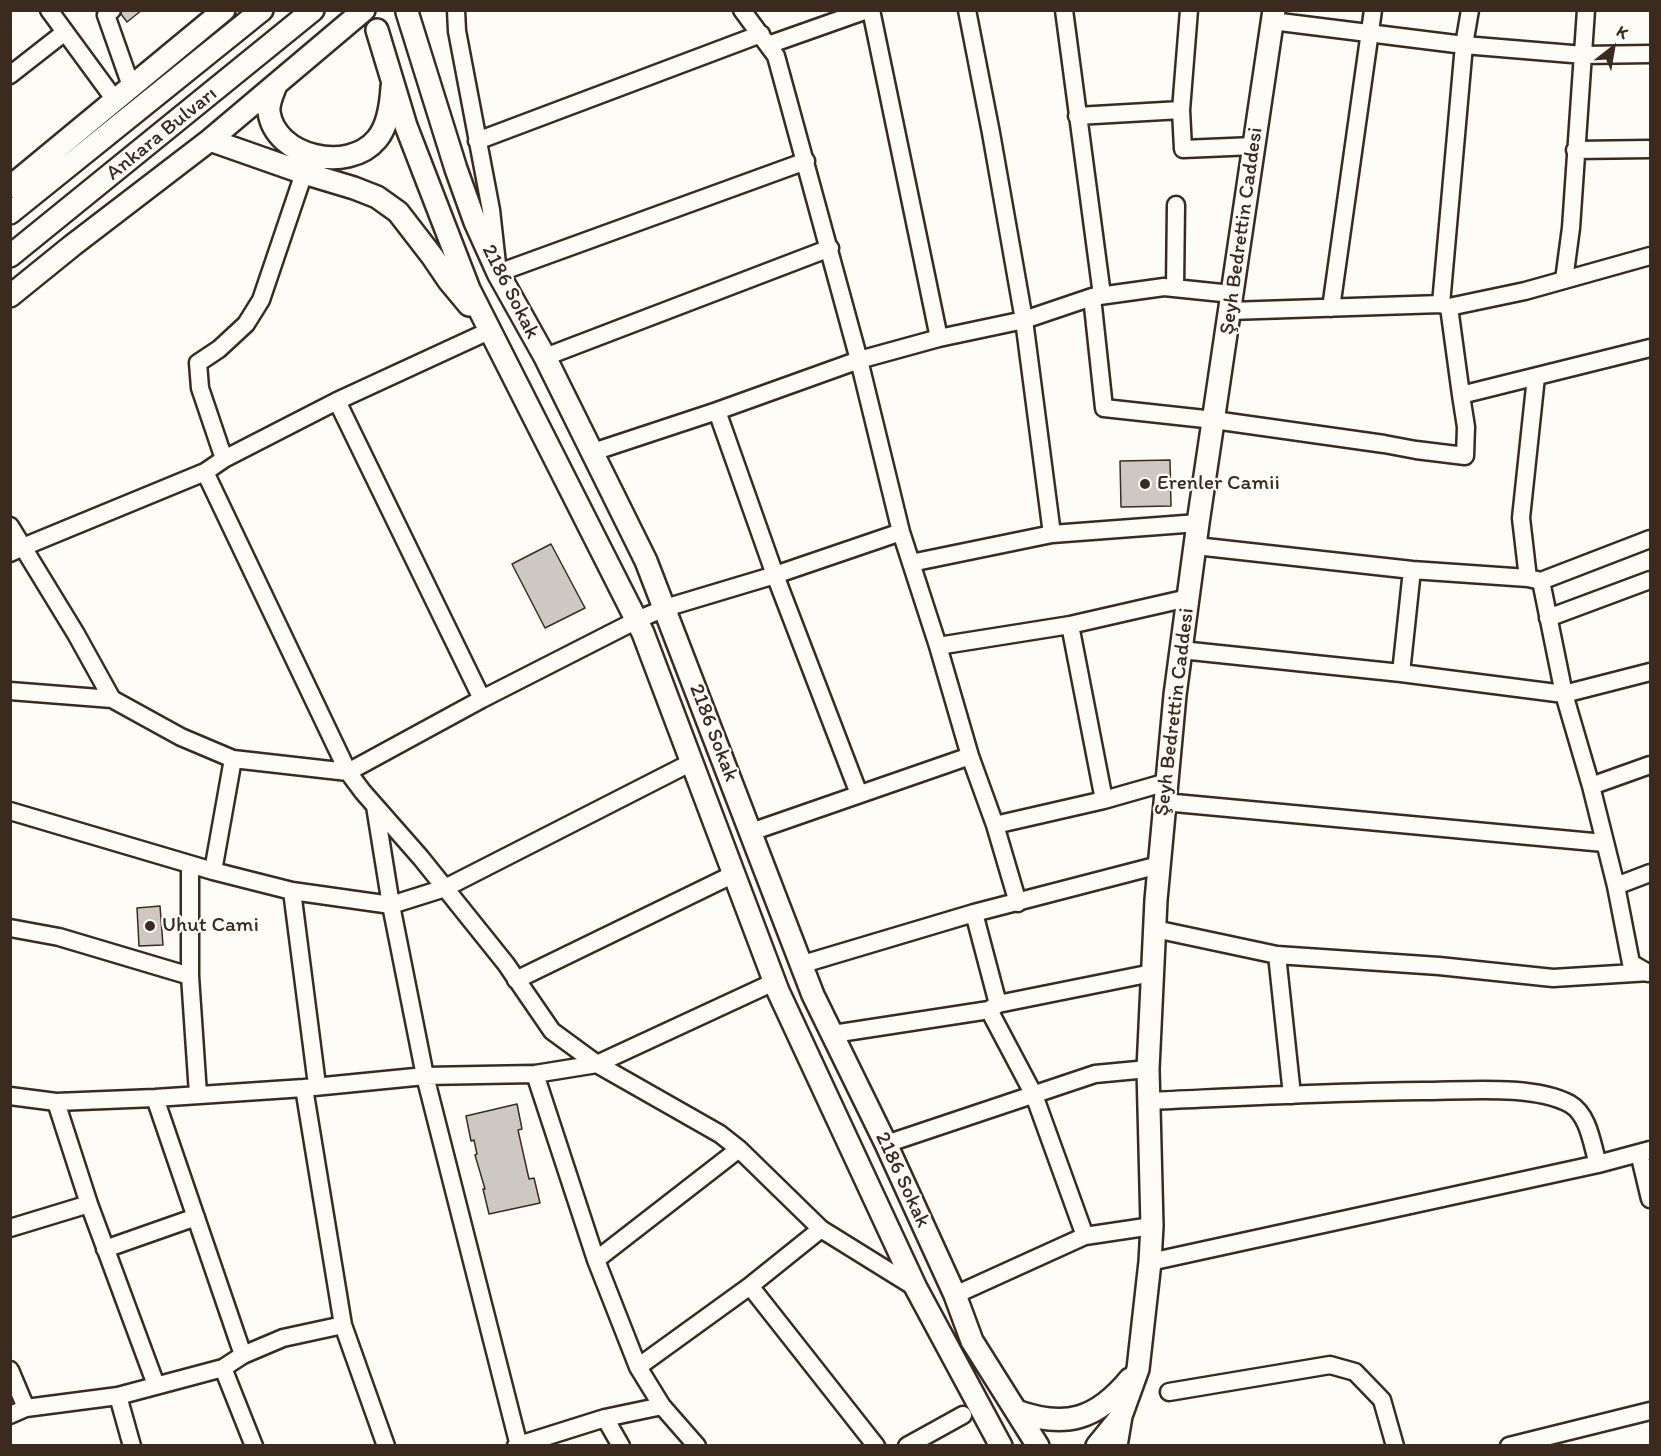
<!DOCTYPE html>
<html>
<head>
<meta charset="utf-8">
<style>
  body { margin:0 }
  #map { position:relative; width:1661px; height:1456px; overflow:hidden; background:#fdfcf7; font-family:Itim,sans-serif }
  canvas { display:block }
  .frame { position:absolute; inset:0; border:12px solid #3b2a1e; pointer-events:none }
  .north { position:absolute; left:1583px; top:18px; width:60px; height:60px; -webkit-text-stroke:4px #fdfcf7; paint-order:stroke; rotate:31deg; font-size:16px; font-weight:700; line-height:24px; text-align:center; color:#3b2a1e }
  .north::after { content:''; display:block; margin:auto; width:21px; height:27px; background:#3b2a1e; clip-path:polygon(50% 0,100% 100%,50% 72%,0 100%) }
</style>
</head>
<body>
<div id="map">
<canvas width="1661" height="1456"></canvas>
<div class="frame"></div>
<div class="north">K</div>
</div>
<script>
const ctx = document.querySelector('canvas').getContext('2d');
ctx.lineJoin = 'round';
function fill(path, color) { ctx.fillStyle = color; ctx.fill(path, 'evenodd'); }
function strokePath(path, color, width, dash) { ctx.strokeStyle = color; ctx.lineWidth = width; ctx.lineCap = dash ? 'butt' : 'round'; ctx.setLineDash(dash || []); ctx.stroke(path); }
function write(font, color, halo, rows, align = 'center') {
  ctx.font = font + ' Itim,sans-serif'; ctx.lineWidth = 4.5; ctx.setLineDash([]); ctx.textBaseline = 'middle'; ctx.strokeStyle = halo; ctx.fillStyle = color; for (const [text, x, y, turn = 0] of rows) {
    ctx.save(); ctx.translate(x, y); ctx.rotate((+turn || 0) * Math.PI / 180); ctx.textAlign = isNaN(turn) ? turn : align; if (halo) ctx.strokeText(text, 0, 0); ctx.fillText(text, 0, 0); ctx.restore();
  }
}
const building = new Path2D(`
  M118 10H142L127 22Z
  M1170 460 1171 506 1121 507 1120 461Z
  M551 544 585 608 545 628 512 564Z
  M160 906 163 945 139 946 137 908Z
  M517 1104 522 1129 518 1130 529 1179 534 1178 540 1203 489 1214 483 1189H485L475 1155 477 1154 474 1140 471 1141 466 1116Z`);
fill(building, '#cdc8c2');
strokePath(building, '#3b2a1e', 1.5);
const minor = new Path2D(`
  M49 10 115 100
  M112 10 106 15 131 86
  M456 10 457 31 491 210 498 273 806 161
  M742 10 776 56 859 360 901 532 938 646 970 756 995 825 1018 903
  M871 10 939 338
  M967 10 991 133 1024 320 1052 534
  M1064 10 1102 295
  M1189 10 1181 110 1183 149 1254 146
  M1272 21 1464 45 1584 55 1650 54
  M768 45 867 10
  M10 75 65 32
  M1077 116 1181 110
  M477 141 761 34
  M1575 150 1650 149
  M1564 280 1571 228 1586 10
  M1175 288 1176 205
  M1092 297 1104 408 1214 420 1384 444 1416 450 1465 456 1466 427 1461 395 1650 348
  M1441 304 1464 45 1470 10
  M1449 307 1461 395
  M1331 308 1373 10
  M1230 311 1441 304 1449 307 1525 291 1650 256
  M545 357 830 248
  M337 401 482 699
  M717 411 775 575 859 794
  M593 452 717 411 859 360 939 338 1024 320 1092 297 1164 287 1232 294
  M224 459 200 388 198 363 219 349 246 324 261 300 304 173
  M205 472 348 772 363 792 421 858 506 964 552 1031 597 1064 774 982
  M10 526 76 634 112 699
  M1196 546 1412 570 1528 578 1541 581 1650 539
  M10 553 23 547 205 472 224 459 337 401 491 330
  M911 563 1052 534 1198 523
  M1528 578 1521 518 1536 377
  M1541 581 1564 694 1591 786 1616 886 1631 963 1648 973
  M1548 618 1650 580
  M1070 625 1104 800
  M938 646 1070 625 1188 598
  M1181 650 1401 673 1564 694 1650 672
  M1401 673 1412 570
  M10 691 112 699 181 737 233 759 348 772 482 699 637 620 665 608 775 575 901 532
  M1591 786 1650 765
  M1164 802 1604 843
  M375 806 391 905 425 1076 519 1446
  M10 811 213 871 292 891 391 905 445 888 692 762
  M995 825 1104 800 1167 782
  M751 832 970 756
  M190 865V976L198 1094
  M213 871 233 759
  M1616 886 1650 873
  M292 891 317 1085
  M974 913 998 1004
  M10 928 59 937 190 976
  M1155 929 1277 955 1439 966 1553 978 1650 972
  M1277 955 1292 1095
  M803 964 974 913 1159 865
  M516 980 734 874
  M989 1010 1034 1095 1085 1236
  M833 1034 989 1010 998 1004 1152 973
  M535 1074 596 1260 638 1367 662 1406 697 1446
  M304 1088 343 1325 386 1446
  M10 1096 56 1102 155 1098 304 1088 425 1076 535 1074 597 1064 720 1134 739 1149 821 1229 916 1288
  M155 1098 243 1355
  M1150 1101C1240 1097 1331 1092 1422 1091 1463 1091 1534 1084 1570 1104 1589 1115 1592 1145 1598 1164
  M56 1102 89 1204 156 1385
  M886 1144 1095 1074 1148 1069
  M1639 1153 1650 1199
  M10 1228 89 1204
  M105 1249 196 1217
  M596 1260 739 1149
  M1150 1262 1598 1164 1650 1150
  M750 1286 876 1446
  M955 1295 1085 1236 1152 1226
  M638 1367 750 1286 821 1229
  M223 1368 254 1446
  M10 1370 26 1408
  M1169 1392 1330 1365 1355 1372 1382 1400 1395 1446
  M118 1396 132 1446
  M10 1415 26 1408 118 1396 223 1368 243 1355 283 1338 343 1325
  M605 1418 621 1446
  M516 1446 605 1418 662 1406
  M907 1446 963 1415
  M1509 1446 1650 1411`);
const major = new Path2D(`
  M407 12 456 169 475 222 498 273 545 357 646 561 813 995 886 1144 955 1295 972 1341 1038 1446
  M377 30 406 126 469 289 643 633 778 991 916 1288 1001 1446
  M276 85C273 93 268 103 269 112 275 157 348 174 377 139 388 126 391 104 392 87
  M210 140 304 173 354 188 377 197 398 212 432 256 449 281 469 305
  M10 187 224 10
  M10 213 262 10
  M10 256 313 10
  M10 296 73 245 210 140 364 10
  M1016 1411C1066 1429 1097 1419 1130 1379
  M1097 1446 1119 1419
  M1116 1446 1121 1416 1138 1369 1150 1262 1152 1226 1148 1069 1156 900 1175 695 1198 523 1274 10`);
strokePath(minor, '#3b2a1e', 21);
strokePath(major, '#3b2a1e', 26);
strokePath(minor, '#fdfcf7', 16);
strokePath(major, '#fdfcf7', 21);
for (const [x, y, r, color] of [
  [1145,484,6,"#3b2a1e"],
  [150,926,6,"#3b2a1e"]
]) { const dot = new Path2D(); dot.arc(x, y, r, 0, 2 * Math.PI); ctx.fillStyle = color; ctx.fill(dot); strokePath(dot, '#fdfcf7', 2); }
write('21px', '#3b2a1e', '#fdfcf7', [
  ["Ankara Bulvarı",162,134,-39],
  ["Şeyh Bedrettin Caddesi",1242,231,-82],
  ["2186 Sokak",510,292,63],
  ["Şeyh Bedrettin Caddesi",1175,712,-83],
  ["2186 Sokak",713,733,69],
  ["2186 Sokak",902,1180,65]
]);
write('21px', '#3b2a1e', '#fdfcf7', [
  ["Erenler Camii",1157,484],
  ["Uhut Cami",162,926]
], 'left');
</script>
</body>
</html>
